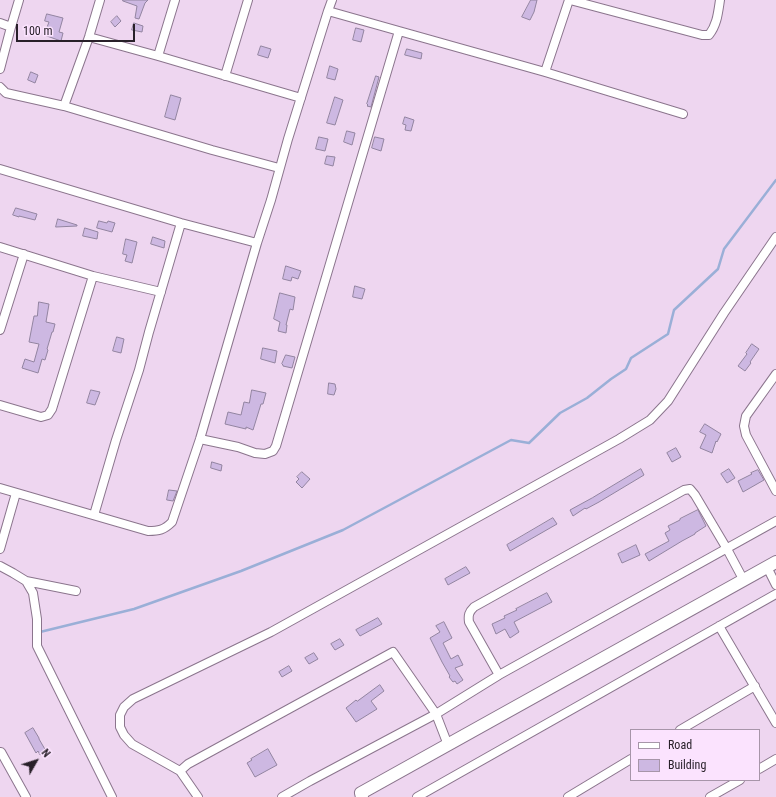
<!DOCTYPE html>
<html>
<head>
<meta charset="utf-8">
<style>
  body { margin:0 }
  #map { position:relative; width:776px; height:797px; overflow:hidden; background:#eed6f0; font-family:"Roboto Condensed",sans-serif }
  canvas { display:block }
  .legend { position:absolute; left:630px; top:729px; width:130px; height:52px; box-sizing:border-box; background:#fbe3fe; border:1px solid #a795a9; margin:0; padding:5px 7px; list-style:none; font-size:12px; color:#282029 }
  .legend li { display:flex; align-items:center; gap:8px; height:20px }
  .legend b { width:20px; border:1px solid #a795a9 }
  .north { position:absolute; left:16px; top:741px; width:40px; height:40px; -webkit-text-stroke:3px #fbe3fe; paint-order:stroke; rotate:51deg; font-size:11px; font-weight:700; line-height:16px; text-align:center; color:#282029 }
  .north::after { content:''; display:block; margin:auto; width:14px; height:18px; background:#282029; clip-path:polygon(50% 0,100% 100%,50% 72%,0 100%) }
  .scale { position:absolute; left:16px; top:24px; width:119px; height:18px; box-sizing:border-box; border:2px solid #282029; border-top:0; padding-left:5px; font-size:12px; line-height:14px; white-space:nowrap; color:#282029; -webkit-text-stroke:3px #fbe3fe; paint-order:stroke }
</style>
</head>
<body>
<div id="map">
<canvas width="776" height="797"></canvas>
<ul class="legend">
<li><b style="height:5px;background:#fff"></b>Road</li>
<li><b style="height:11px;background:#cdb8e2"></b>Building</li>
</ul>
<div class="north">N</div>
<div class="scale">100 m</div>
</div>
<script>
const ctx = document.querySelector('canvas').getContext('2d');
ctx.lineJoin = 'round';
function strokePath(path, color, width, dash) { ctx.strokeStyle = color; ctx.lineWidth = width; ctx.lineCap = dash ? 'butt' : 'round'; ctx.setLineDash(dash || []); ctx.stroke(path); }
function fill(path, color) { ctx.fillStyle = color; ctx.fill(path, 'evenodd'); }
strokePath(new Path2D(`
  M40 632 134 609 241 571 343 530 511 440 529 443 560 413 587 398 611 379 626 369 631 358 668 334 674 310 718 269 724 249 776 180`), '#9aafd7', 2.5);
const building = new Path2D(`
  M123 0H148L145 3 139 19 135 18 137 6 123 1Z
  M531 0H537L534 12 530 20 522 17Z
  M47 14 63 18 59 32 63 33 61 41 44 35 49 22 45 21Z
  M117 16 121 21 115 27 111 22Z
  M134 23 143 26 142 32 132 30Z
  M356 28 364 30 361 42 353 40Z
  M261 46 271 49 268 58 258 55Z
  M407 49 422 53 421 59 405 55Z
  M330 66 338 69 335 80 327 78Z
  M31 72 38 75 35 83 28 80Z
  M376 76 379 77 371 107 367 106 368 105 367 104Z
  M171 95 181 98 175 120 165 117Z
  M335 97 343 100 335 125 327 123Z
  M405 117 414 120 411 131 405 130 406 125 403 124Z
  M347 131 355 133 352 145 344 142Z
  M319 137 328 139 325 151 316 149Z
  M375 137 384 139 381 151 372 148Z
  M327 156 335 157 333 166 325 164Z
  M16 208 37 214 35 220 19 216V217L13 215Z
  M58 219 77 225V226L56 227Z
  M99 221 107 223 108 221 115 223 112 232 97 228Z
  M85 228 98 232 97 239 83 236Z
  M153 237 165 241 164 248 151 244Z
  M126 239 137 242 132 263 125 261 127 255 123 254Z
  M286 266 301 271 298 279 292 277 291 281 283 279Z
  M355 286 365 289 362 299 353 297Z
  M280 293 295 297 293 310 290 309 286 325H287L286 333 278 331 280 322 274 319Z
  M39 302 49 304 46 322 55 324 53 332H52L47 349 48 350 45 360 42 359 38 373 22 368 25 359 34 362 39 344 29 342 34 316H37Z
  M117 337 124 339 121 353 113 351Z
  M752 344 759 349 750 362 751 363 745 371 738 366 747 354 746 353Z
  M263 348 277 351 275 363 261 359Z
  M286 355 295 357 292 368 283 366V365L282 364Z
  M329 383 335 384 336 389 334 395 328 394Z
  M91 390 100 392 95 405 87 403Z
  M252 390 266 393 263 404H261L253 430 246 427V429L225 424 228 412 241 415 244 402 249 403Z
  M705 424 721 434 717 442 716 441 712 453 700 448 706 435 700 432Z
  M676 448 681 457 672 462 667 453Z
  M212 462 222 465 221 471 211 468Z
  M641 469 644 475 599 502 586 509 585 508 573 516 570 510 592 498Z
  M729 469 735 478 727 483 721 474Z
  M758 470 764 480 743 492 738 481 752 474 751 473Z
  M302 472 310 479 302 488 296 482 299 479 297 477Z
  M169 490 177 491 173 501 167 500Z
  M698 510 706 526 695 533V534L682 541 649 561 645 554 669 541 665 533 670 530 668 526 680 520V519Z
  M553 518 557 524 510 551 507 545Z
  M636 545 640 555 622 563 618 554Z
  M466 567 470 573 448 585 445 579Z
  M547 593 552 602 514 622 519 632 510 638 505 629 496 634 492 624 505 618 504 616 517 610 516 609Z
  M378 618 382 624 360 636 356 630Z
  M444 622 452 638 443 643 451 659 458 655 463 665 455 668 463 680 457 684 455 681 453 682 449 677 450 676 442 662 430 638 440 632 436 626Z
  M340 639 344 645 335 650 331 644Z
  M314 653 318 659 309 664 305 658Z
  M289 666 292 671 282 677 279 672Z
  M380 685 384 691 371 701 377 709 356 722 346 708 356 700 357 701Z
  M33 728 39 738V739L46 751 40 755 38 751 36 753 25 733Z
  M268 749 277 765 255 777 247 763 252 760 251 759Z`);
fill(building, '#cdb8e2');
strokePath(building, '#9284a0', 1);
const street = new Path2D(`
  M570 0 702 35H709C717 25 718 13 720 0
  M328 11 332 0
  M0 23 11 27 19 0
  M399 31 545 72 683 114
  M89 37 158 56 301 98
  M158 56 175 0
  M0 69 11 27
  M545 72 569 0
  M225 76 248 0
  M0 87 6 93 64 106 89 37 100 0
  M64 106 212 150 279 168
  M0 169 181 223 257 243
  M0 247 93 276 161 292
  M0 330 24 254
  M776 374 746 416 744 426 746 435 776 491
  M0 405 41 417 48 415 52 409 93 276
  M0 488 148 531C159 531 164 530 172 522L200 439 257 243 271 200 288 139 328 11 399 31 276 446 273 451 265 454 255 453 238 447 200 439
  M94 515 116 440 139 370 149 332 181 223
  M0 549 16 493
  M0 566 13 573 26 581 33 593 37 619V646L112 797
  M767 567 776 585
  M26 581 76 591
  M719 626 776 723
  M499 675 469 622C468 615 469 612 474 607L684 490 690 489 695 495 727 549 743 579
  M680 730 755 686
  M0 752H1L26 797
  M759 769 776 759
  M180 771 132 744 124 735 120 727V715L124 707 133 699 271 632 619 439 650 420 668 401 724 313 776 237
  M198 797 180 771 188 764 393 652 436 714 448 745
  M282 797 310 781 436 714 499 675 776 521
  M417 797 776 594
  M568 797 631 759
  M710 797 740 780`);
const secondary = new Path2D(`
  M362 797 361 793 776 562`);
strokePath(street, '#8b758d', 10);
strokePath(secondary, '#8b758d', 14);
strokePath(street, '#fff', 8);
strokePath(secondary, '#fff', 12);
</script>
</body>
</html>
